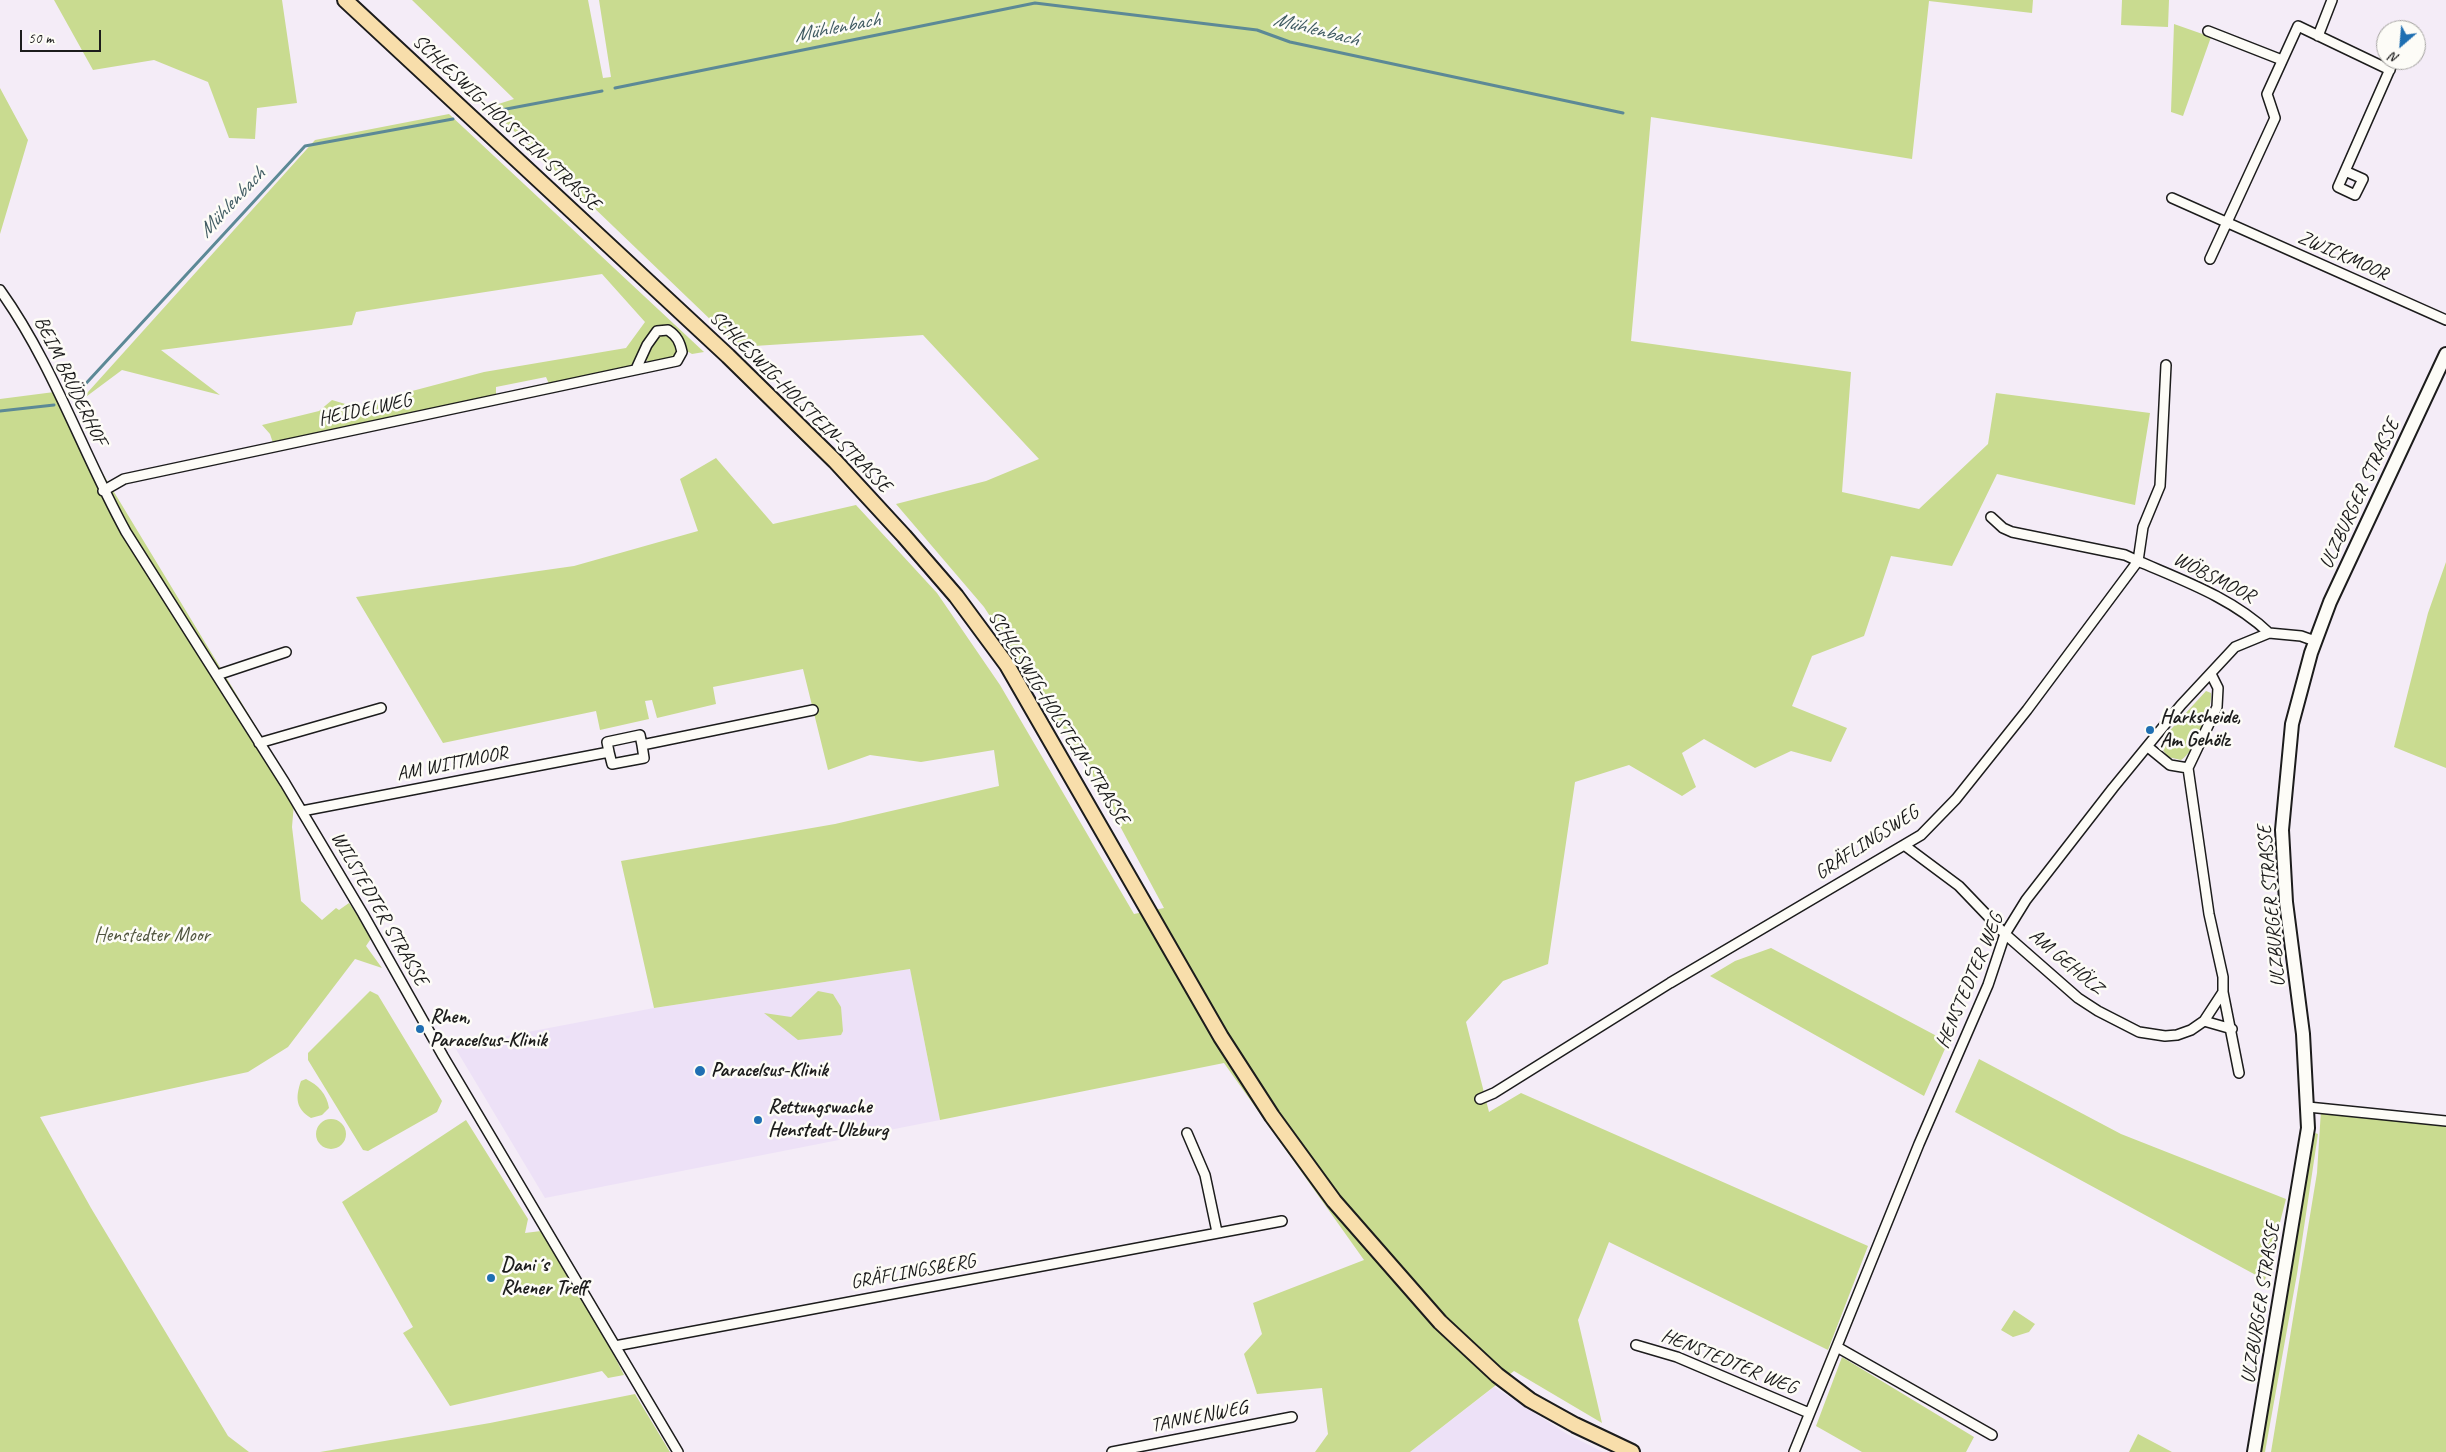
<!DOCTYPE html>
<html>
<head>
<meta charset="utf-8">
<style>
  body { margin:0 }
  #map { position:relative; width:2446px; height:1452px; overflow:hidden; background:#f4ecf7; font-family:Caveat,sans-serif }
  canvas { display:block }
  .north { position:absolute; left:2376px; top:20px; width:50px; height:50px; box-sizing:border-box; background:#fdfcf7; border:1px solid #a3a29f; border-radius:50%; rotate:207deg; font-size:14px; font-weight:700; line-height:20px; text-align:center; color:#1c1c1c }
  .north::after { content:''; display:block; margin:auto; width:18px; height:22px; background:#1f6fb2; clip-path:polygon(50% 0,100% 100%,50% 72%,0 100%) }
  .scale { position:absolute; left:20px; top:30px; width:81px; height:22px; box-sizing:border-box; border:2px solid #1c1c1c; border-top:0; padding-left:6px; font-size:15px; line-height:18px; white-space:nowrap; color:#1c1c1c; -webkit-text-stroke:4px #fdfcf7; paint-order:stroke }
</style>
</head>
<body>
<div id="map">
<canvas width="2446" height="1452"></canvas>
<div class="north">N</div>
<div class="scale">50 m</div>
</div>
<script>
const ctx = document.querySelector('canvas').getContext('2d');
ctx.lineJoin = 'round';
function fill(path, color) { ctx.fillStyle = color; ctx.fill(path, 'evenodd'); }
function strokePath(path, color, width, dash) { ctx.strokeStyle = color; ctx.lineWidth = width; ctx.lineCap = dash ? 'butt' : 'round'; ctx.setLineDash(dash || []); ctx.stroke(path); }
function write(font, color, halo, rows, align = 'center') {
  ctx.font = font + ' Caveat,sans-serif'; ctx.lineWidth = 5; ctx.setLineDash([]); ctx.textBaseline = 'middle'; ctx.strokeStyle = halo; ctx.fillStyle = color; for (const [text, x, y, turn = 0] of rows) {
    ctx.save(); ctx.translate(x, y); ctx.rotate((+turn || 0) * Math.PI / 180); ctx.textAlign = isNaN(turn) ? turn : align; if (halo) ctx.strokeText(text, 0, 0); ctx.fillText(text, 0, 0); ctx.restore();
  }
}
fill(new Path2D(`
  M910 969 940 1120 545 1198 454 1046 654 1008Z
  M1494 1387 1567 1434 1603 1452H1410Z`), '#ede1f7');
fill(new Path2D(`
  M54 0H282L297 103 257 108 255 139 229 138 208 82 154 60 93 70Z
  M412 0H588L603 78 611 77 599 0H2033L2032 13 1929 1 1912 159 1651 117 1631 341 1851 372 1842 492 1919 509 1988 444 1996 393 2150 413 2135 505 1997 474 1952 566 1891 556 1864 636 1812 656 1792 706 1847 728 1831 762 1791 751 1755 768 1704 739 1682 753 1696 787 1682 796 1629 765 1575 782 1548 964 1503 981 1466 1022 1489 1112 1521 1093 1868 1246 1828 1350 1609 1242 1578 1320 1602 1423 1514 1371 1410 1452H1315L1328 1434 1322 1388 1257 1394 1244 1354 1262 1334 1253 1303 1364 1260 1224 1063 940 1120 910 969 654 1008 621 861 835 824 999 786 994 750 921 762 870 755 828 770 803 669 713 687 716 704 657 718 652 700 645 701 649 719 600 730 596 711 443 743 356 597 574 566 698 531 680 479 716 458 773 524 856 505 937 593 1000 685 1134 914 1164 908 1086 763 984 607 896 504 986 481 1039 459 923 335 739 347 489 107 514 99Z
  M2122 0H2169L2168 27 2121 25Z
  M2174 24 2211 37 2183 116 2171 112Z
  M0 88 28 140 0 234Z
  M449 114 704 352 692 354 685 350 683 341 657 329 633 367 549 384 546 377 496 387V395L273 443 270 434 262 425 319 411 332 400 362 409 397 395 484 372 626 348 645 322 602 274 356 312 352 325 161 350 220 395 122 370 79 402 315 140Z
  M666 332C669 336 675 341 676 345 683 362 656 364 647 361L644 355 653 338Z
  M62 391 94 459 295 791 292 827 301 901 322 920 336 908 339 910 349 903 372 937 366 946 382 968 355 959 288 1047 248 1072 40 1117 91 1208 228 1436 249 1452H0V399Z
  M2446 562V768L2394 747 2428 613Z
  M2206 691 2211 693C2213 708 2194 753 2181 760L2168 757 2160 746 2162 739Z
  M1771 948 1948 1042 1924 1096 1710 976 1735 961Z
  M370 991 378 995 442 1101 437 1112 368 1151 363 1150 308 1060V1053Z
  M818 991 833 994 841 1007 843 1031 841 1035 798 1040 764 1013 791 1017Z
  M1979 1059 2121 1134 2286 1199 2265 1280 1955 1112Z
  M306 1079C318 1085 327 1094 329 1108L322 1115 311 1118C296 1109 295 1098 301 1081Z
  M2321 1110 2446 1123V1452H2271L2317 1173Z
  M316 1134a15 15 0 1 1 30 0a15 15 0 1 1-30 0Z
  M466 1120 528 1219 525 1233 541 1231 592 1312 624 1375 608 1378 602 1371 450 1406 403 1333 413 1327 342 1202Z
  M2315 1133 2318 1134 2297 1274 2265 1452H2258Z
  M2014 1310 2035 1324 2029 1332 2013 1337 2001 1330Z
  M1842 1357 1974 1437 1966 1452H1862L1816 1426Z
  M635 1394 670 1452H320L490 1423Z
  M2138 1434 2172 1452H2129Z`), '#c9db90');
strokePath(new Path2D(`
  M615 88 1035 3 1257 30 1290 42 1623 113
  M501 110 602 91
  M79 391 305 146 453 119
  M0 411 54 405`), '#5c8996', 3);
const minor = new Path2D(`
  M2208 31 2282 60
  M2318 36 2332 0
  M2345 171 2363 179 2355 195 2338 187 2394 60
  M2172 198 2446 320
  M2210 259 2275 118 2267 94 2298 26 2390 70
  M0 290C53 364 82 452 126 532L285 783 363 914 443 1056 678 1452
  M2166 365 2160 486 2143 527 2138 561C2184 581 2232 598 2269 633
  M103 491 124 479 677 361 682 352C680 342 677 336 668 330L657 331 647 345 636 369
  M217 675 286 652
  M259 743 381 708
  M2148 747 2170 765 2188 768
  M609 752 607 742 640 735 642 745
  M302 811 609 752 612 764 644 758 642 745 813 710
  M1904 845 1959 886 2005 934 2078 998 2098 1011 2139 1032 2165 1036 2177 1035 2191 1030 2204 1021 2223 992V977L2209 914 2188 768 2217 707 2218 688 2211 674
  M2223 992 2239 1073
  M2204 1021 2232 1029
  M1480 1099 1494 1093 1670 983 1921 835 1956 799 2027 710 2138 561 2125 555 2012 532 2003 528 1991 517
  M2308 1107 2446 1121
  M1187 1133 1205 1175 1217 1232
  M1636 1345 1677 1357 1809 1413
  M615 1346 1282 1221
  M1837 1347 1992 1435
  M1112 1452 1292 1417
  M1794 1452 1919 1144 1988 985 2005 934 2026 900 2113 788 2181 705 2235 647 2269 633 2301 636 2315 641`);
const secondary = new Path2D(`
  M2254 1452 2308 1128 2303 1034 2286 902 2282 830 2292 724 2311 653 2330 602 2446 354`);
const primary = new Path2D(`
  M345 0 728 356 835 461 904 536 956 596 1007 665 1221 1037 1272 1116 1334 1201 1440 1322 1497 1375 1530 1400 1575 1425 1632 1452`);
strokePath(minor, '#1c1c1c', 12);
strokePath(secondary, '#1c1c1c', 16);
strokePath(primary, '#1c1c1c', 18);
strokePath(minor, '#fdfcf7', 9);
strokePath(secondary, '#fdfcf7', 12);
strokePath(primary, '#f8deab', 14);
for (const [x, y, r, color] of [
  [2150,730,5,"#1f6fb2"],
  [420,1029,5,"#1f6fb2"],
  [700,1071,6,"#1f6fb2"],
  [758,1120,5,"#1f6fb2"],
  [491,1278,5,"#1f6fb2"]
]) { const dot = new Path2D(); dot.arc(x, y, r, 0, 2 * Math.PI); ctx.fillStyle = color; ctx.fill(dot); strokePath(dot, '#fdfcf7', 2); }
write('20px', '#1c1c1c', '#fdfcf7', [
  ["SCHLESWIG-HOLSTEIN-STRASSE",506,123,43],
  ["ZWICKMOOR",2343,256,24],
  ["BEIM BRÜDERHOF",70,381,64],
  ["SCHLESWIG-HOLSTEIN-STRASSE",800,402,45],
  ["HEIDELWEG",365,410,-12],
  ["ULZBURGER STRASSE",2360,494,-65],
  ["WÖBSMOOR",2214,578,27],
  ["SCHLESWIG-HOLSTEIN-STRASSE",1058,718,58],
  ["AM WITTMOOR",452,764,-11],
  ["GRÄFLINGSWEG",1867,843,-33],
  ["ULZBURGER STRASSE",2272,906,-95],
  ["WILSTEDTER STRASSE",379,909,60],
  ["AM GEHÖLZ",2066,962,40],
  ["HENSTEDTER WEG",1970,981,-67],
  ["GRÄFLINGSBERG",913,1272,-10],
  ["ULZBURGER STRASSE",2261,1303,-81],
  ["HENSTEDTER WEG",1729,1362,22],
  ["TANNENWEG",1199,1417,-11]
]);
write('bold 20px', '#1c1c1c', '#fdfcf7', [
  ["Harksheide,",2160,718],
  ["Am Gehölz",2160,741],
  ["Rhen,",430,1018],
  ["Paracelsus-Klinik",430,1041],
  ["Paracelsus-Klinik",711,1071],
  ["Rettungswache",768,1108],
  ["Henstedt-Ulzburg",768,1131],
  ["Dani´s",501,1266],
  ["Rhener Treff",501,1289]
], 'left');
write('20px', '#50553f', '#fdfcf7', [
  ["Henstedter Moor",152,936]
]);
write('italic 21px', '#415c63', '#fdfcf7', [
  ["Mühlenbach",837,28,-11],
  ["Mühlenbach",1316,30,14],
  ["Mühlenbach",232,203,-47]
]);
</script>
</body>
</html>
